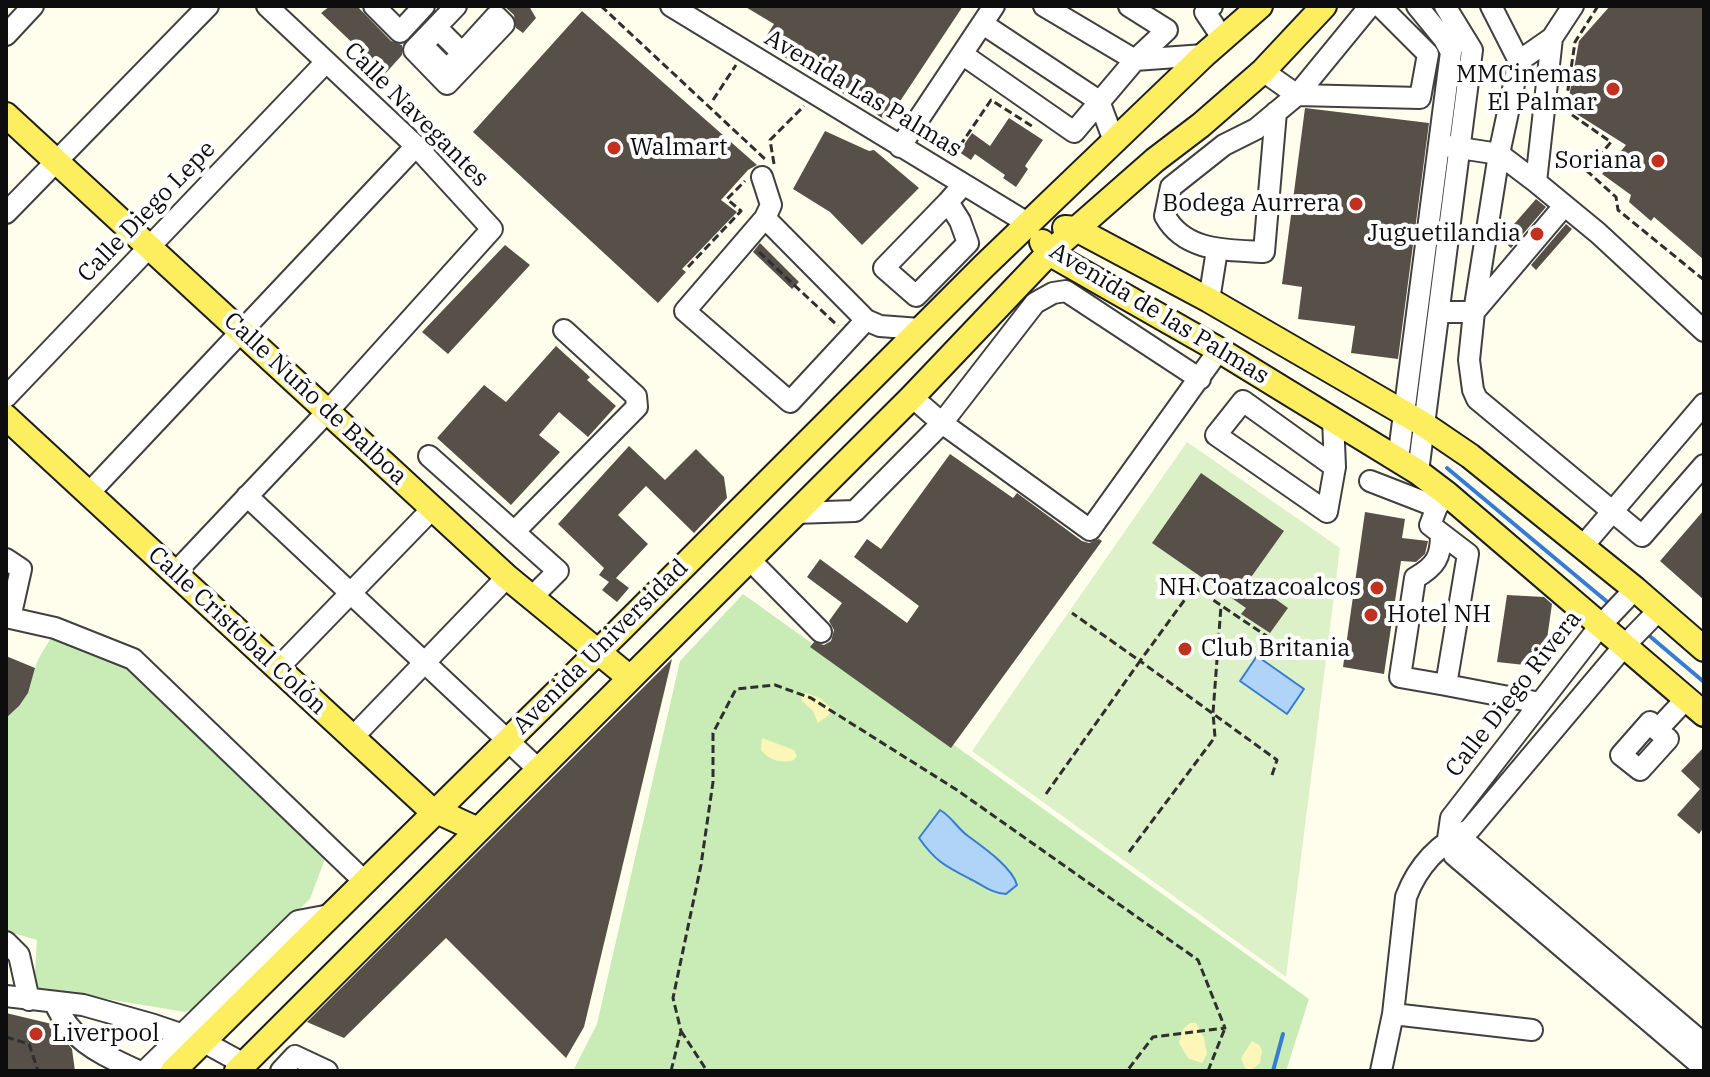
<!DOCTYPE html>
<html>
<head>
<meta charset="utf-8">
<style>
  body { margin:0 }
  #map { position:relative; width:1710px; height:1077px; overflow:hidden; background:#fffeed; font-family:"IBM Plex Serif",serif }
  canvas { display:block }
  .frame { position:absolute; inset:0; border:8px solid #0d0d0d; pointer-events:none }
</style>
</head>
<body>
<div id="map">
<canvas width="1710" height="1077"></canvas>
<div class="frame"></div>
</div>
<script>
const ctx = document.querySelector('canvas').getContext('2d');
ctx.lineJoin = 'round';
function fill(path, color) { ctx.fillStyle = color; ctx.fill(path, 'evenodd'); }
function strokePath(path, color, width, dash) { ctx.strokeStyle = color; ctx.lineWidth = width; ctx.lineCap = dash ? 'butt' : 'round'; ctx.setLineDash(dash || []); ctx.stroke(path); }
function write(font, color, halo, rows, align = 'center') {
  ctx.font = font + ' "IBM Plex Serif",serif'; ctx.lineWidth = 8; ctx.setLineDash([]); ctx.textBaseline = 'middle'; ctx.strokeStyle = halo; ctx.fillStyle = color; for (const [text, x, y, turn = 0] of rows) {
    ctx.save(); ctx.translate(x, y); ctx.rotate((+turn || 0) * Math.PI / 180); ctx.textAlign = isNaN(turn) ? turn : align; if (halo) ctx.strokeText(text, 0, 0); ctx.fillText(text, 0, 0); ctx.restore();
  }
}
fill(new Path2D(`
  M743 594 1309 999 1286 1071H573L597 1024 680 661Z
  M56 629 115 651 326 856 310 899 201 1006 185 1012 34 987 37 940 6 931V717C25 704 28 689 35 668 39 655 50 641 56 629Z`), '#c9ebb6');
fill(new Path2D(`
  M806 693 820 698 831 708 829 715 818 723 813 711 802 701 801 696Z
  M762 738 794 750 797 756 794 760C781 764 769 760 761 750Z
  M1190 1023H1196L1204 1038 1207 1054 1202 1063 1188 1058 1179 1043 1183 1029Z
  M1252 1041 1259 1045 1262 1050 1260 1063 1251 1070 1245 1068 1241 1058Z`), '#fcf7b8');
fill(new Path2D(`
  M1187 442 1340 548 1286 977 972 751Z`), '#ddf1c8');
const water = new Path2D(`
  M1257 656 1304 689 1287 714 1240 681Z
  M940 810C952 817 957 828 968 836 983 847 1012 867 1017 885L1006 894C991 893 983 885 970 879 945 866 935 861 919 838Z`);
fill(water, '#b0d3f8');
strokePath(water, '#357cd2', 2);
strokePath(new Path2D(`
  M1447 468 1611 605
  M1646 633 1704 682
  M1273 1071 1283 1034`), '#357cd2', 4);
fill(new Path2D(`
  M330 6H357L391 41 402 45V55L385 74 321 13Z
  M504 6H529L536 18 523 33 516 28 514 15Z
  M744 6H963L887 121 762 43 774 24Z
  M1610 6H1704V260L1654 217 1651 221 1629 202 1631 195 1602 174 1626 145 1567 108 1579 41Z
  M582 11 757 165 748 170 721 200 737 212 682 269 686 272 658 303 473 132Z
  M1305 108 1429 123 1398 359 1351 353 1355 326 1298 319 1302 287 1282 284Z
  M1009 118 1043 140 1025 166 1028 169 1016 187 1003 178 1005 175 975 154 971 160 959 152 972 133 990 146Z
  M825 131 869 151 874 150 919 188 862 245 830 212 793 189Z
  M1536 199 1546 207 1511 248 1501 239Z
  M1566 224 1572 229 1536 270 1531 265Z
  M760 243 799 282 792 289 753 252Z
  M505 245 530 265 448 354 422 332Z
  M556 346 590 377 587 380 616 406 588 437 559 412 539 435 560 452 511 505 437 438 484 385 506 402Z
  M629 446 665 480 696 449 724 477 727 498 694 533 646 486 618 515 648 544 616 578 629 588 617 602 602 590 609 582 599 575 604 568 558 524Z
  M950 454 1013 498 1017 493 1082 541 1089 543 1099 539 1102 541 951 748 810 647 814 642 824 645 831 641 834 630 829 621 842 603 807 577 820 559 907 623 919 606 854 557 867 539 881 549Z
  M1201 473 1284 531 1249 580 1288 608 1270 633 1241 614 1246 608 1152 543Z
  M1704 510V600L1660 561Z
  M1365 512 1405 519 1402 538 1428 541 1425 554 1416 562 1401 561 1384 674 1343 667Z
  M1507 595 1544 597 1552 604 1543 667 1497 662Z
  M6 656 35 668 28 693 19 706 6 718Z
  M672 659 584 1027 566 1058 446 938 344 1038 307 1022Z
  M1704 747V827L1699 834 1677 815 1700 789 1681 771Z
  M6 1013 52 1024 72 1049 75 1071H6Z`), '#565049');
const minor = new Path2D(`
  M374 6 400 32 424 6
  M456 6 414 50 447 84 504 24 496 16 447 70 422 45 438 29 462 53
  M671 6 1029 224
  M1044 6 1135 60 1204 55
  M1212 6 1205 12 1223 39
  M1491 6 1519 61 1499 154 1474 312 1469 360 1473 390 1477 399 1642 536 1704 465
  M983 24 1099 101 1114 141
  M6 35 33 6
  M1552 38 1536 182 1598 233 1704 331
  M962 54 1074 132 1135 60 1167 30 1129 6
  M1519 61 1552 38 1573 6
  M1263 71 1297 95 1420 98 1428 54 1380 6
  M1276 112 1264 252C1227 250 1185 252 1165 216L1171 187 1224 145 1256 129 1297 95 1370 6
  M1447 146 1499 154 1536 182
  M900 147 994 6
  M762 177 771 205 765 218
  M948 202 884 268 916 296 968 243 960 221 948 202 963 185
  M6 213 208 6
  M1209 300 1217 250
  M1439 312H1474L1564 206
  M866 320 790 402 685 311 765 218 866 320 880 326 920 329
  M1200 379 1066 291 1053 293 1035 303 942 423 1090 530 1219 350
  M6 397 326 62
  M1333 419 1335 467 1327 512 1216 435 1243 401 1335 467
  M429 456 558 571 532 597
  M1398 460 1451 52 1444 39 1417 6
  M1418 472 1472 50 1445 6
  M1370 481 1437 507
  M89 493 416 146
  M1447 494 1437 507 1430 525 1468 554 1446 685 1540 703
  M247 496 538 769
  M794 513 855 511 942 423 912 397
  M514 532 637 407 636 396 564 330
  M1441 534C1441 557 1436 566 1415 578L1400 677 1446 685
  M1583 546 1704 404
  M6 559 21 569 10 618
  M749 559 821 632
  M174 574 328 411 492 229 416 146 267 6
  M6 617 55 628 133 659 364 881
  M278 668 433 508
  M1657 730 1650 722 1621 755 1640 770 1668 739 1657 730 1686 699
  M352 738 507 577
  M1448 839 1454 855 1704 1068
  M1448 839 1467 843 1704 1044
  M1448 839 1451 818 1600 626 1635 589
  M6 942 19 955 29 1000
  M6 996 83 1005 154 1025 204 1042 244 1064
  M54 1002C74 1044 98 1052 138 1071
  M1393 1014 1532 1030
  M145 1071 298 921 330 915
  M281 1071 295 1056 327 1071
  M1381 1071 1393 1014 1406 897C1418 865 1439 843 1470 829L1625 645 1659 610`);
const major = new Path2D(`
  M6 115 507 577 630 678
  M1065 228 1076 229 1209 300 1423 424 1470 456 1635 589 1704 649
  M1042 242 1049 253 1219 350 1418 472 1447 494 1704 714
  M6 417 428 807 478 830
  M173 1071 622 628 984 266 1204 55 1260 6
  M237 1071 912 397 1049 253 1155 160 1201 125 1263 71 1324 6`);
strokePath(minor, '#404040', 24);
strokePath(major, '#1e1e1e', 28);
strokePath(new Path2D(`
  M601 6 766 160
  M1598 6 1575 42 1565 110 1611 142 1587 171 1616 197 1618 210 1704 280
  M713 100 736 65
  M953 156 991 100 1035 128
  M774 164 770 140 804 106
  M759 252 838 326
  M688 267 741 211 727 199 745 181
  M1272 775 1277 760 1140 661 1194 587 1290 652
  M1046 794 1140 661 1072 613
  M1129 852 1215 737 1213 713 1221 606
  M681 1031 707 1071
  M6 1037 29 1044 38 1071
  M671 1071 681 1031 673 998 701 865 713 782V733L736 689 775 685 811 698 957 790 1198 960 1225 1028 1153 1037 1127 1071
  M1208 1071 1225 1028`), '#2f2f2f', 3, [8, 4]);
strokePath(minor, '#fff', 20);
strokePath(major, '#fdee5f', 24);
for (const [x, y, r, color] of [
  [1613,89,8,"#c23120"],
  [614,148,8,"#c23120"],
  [1658,161,8,"#c23120"],
  [1356,204,8,"#c23120"],
  [1537,234,8,"#c23120"],
  [1377,588,8,"#c23120"],
  [1371,615,8,"#c23120"],
  [1185,649,8,"#c23120"],
  [36,1034,8,"#c23120"]
]) { const dot = new Path2D(); dot.arc(x, y, r, 0, 2 * Math.PI); ctx.fillStyle = color; ctx.fill(dot); strokePath(dot, '#fff', 3); }
write('24px', '#0d0d0d', '#fff', [
  ["MMCinemas",1597,75],
  ["El Palmar",1597,103],
  ["Walmart",630,148,"left"],
  ["Soriana",1642,161],
  ["Bodega Aurrera",1340,204],
  ["Juguetilandia",1521,234],
  ["NH Coatzacoalcos",1361,588],
  ["Hotel NH",1387,615,"left"],
  ["Club Britania",1201,649,"left"],
  ["Liverpool",52,1034,"left"]
], 'right');
write('24px', '#0d0d0d', '#fff', [
  ["Avenida Las Palmas",863,94,31],
  ["Calle Navegantes",416,115,45],
  ["Calle Diego Lepe",147,212,-46],
  ["Avenida de las Palmas",1159,314,31],
  ["Calle Nuño de Balboa",315,399,43],
  ["Calle Cristóbal Colón",237,631,43],
  ["Avenida Universidad",601,647,-45],
  ["Calle Diego Rivera",1514,694,-52]
]);
</script>
</body>
</html>
